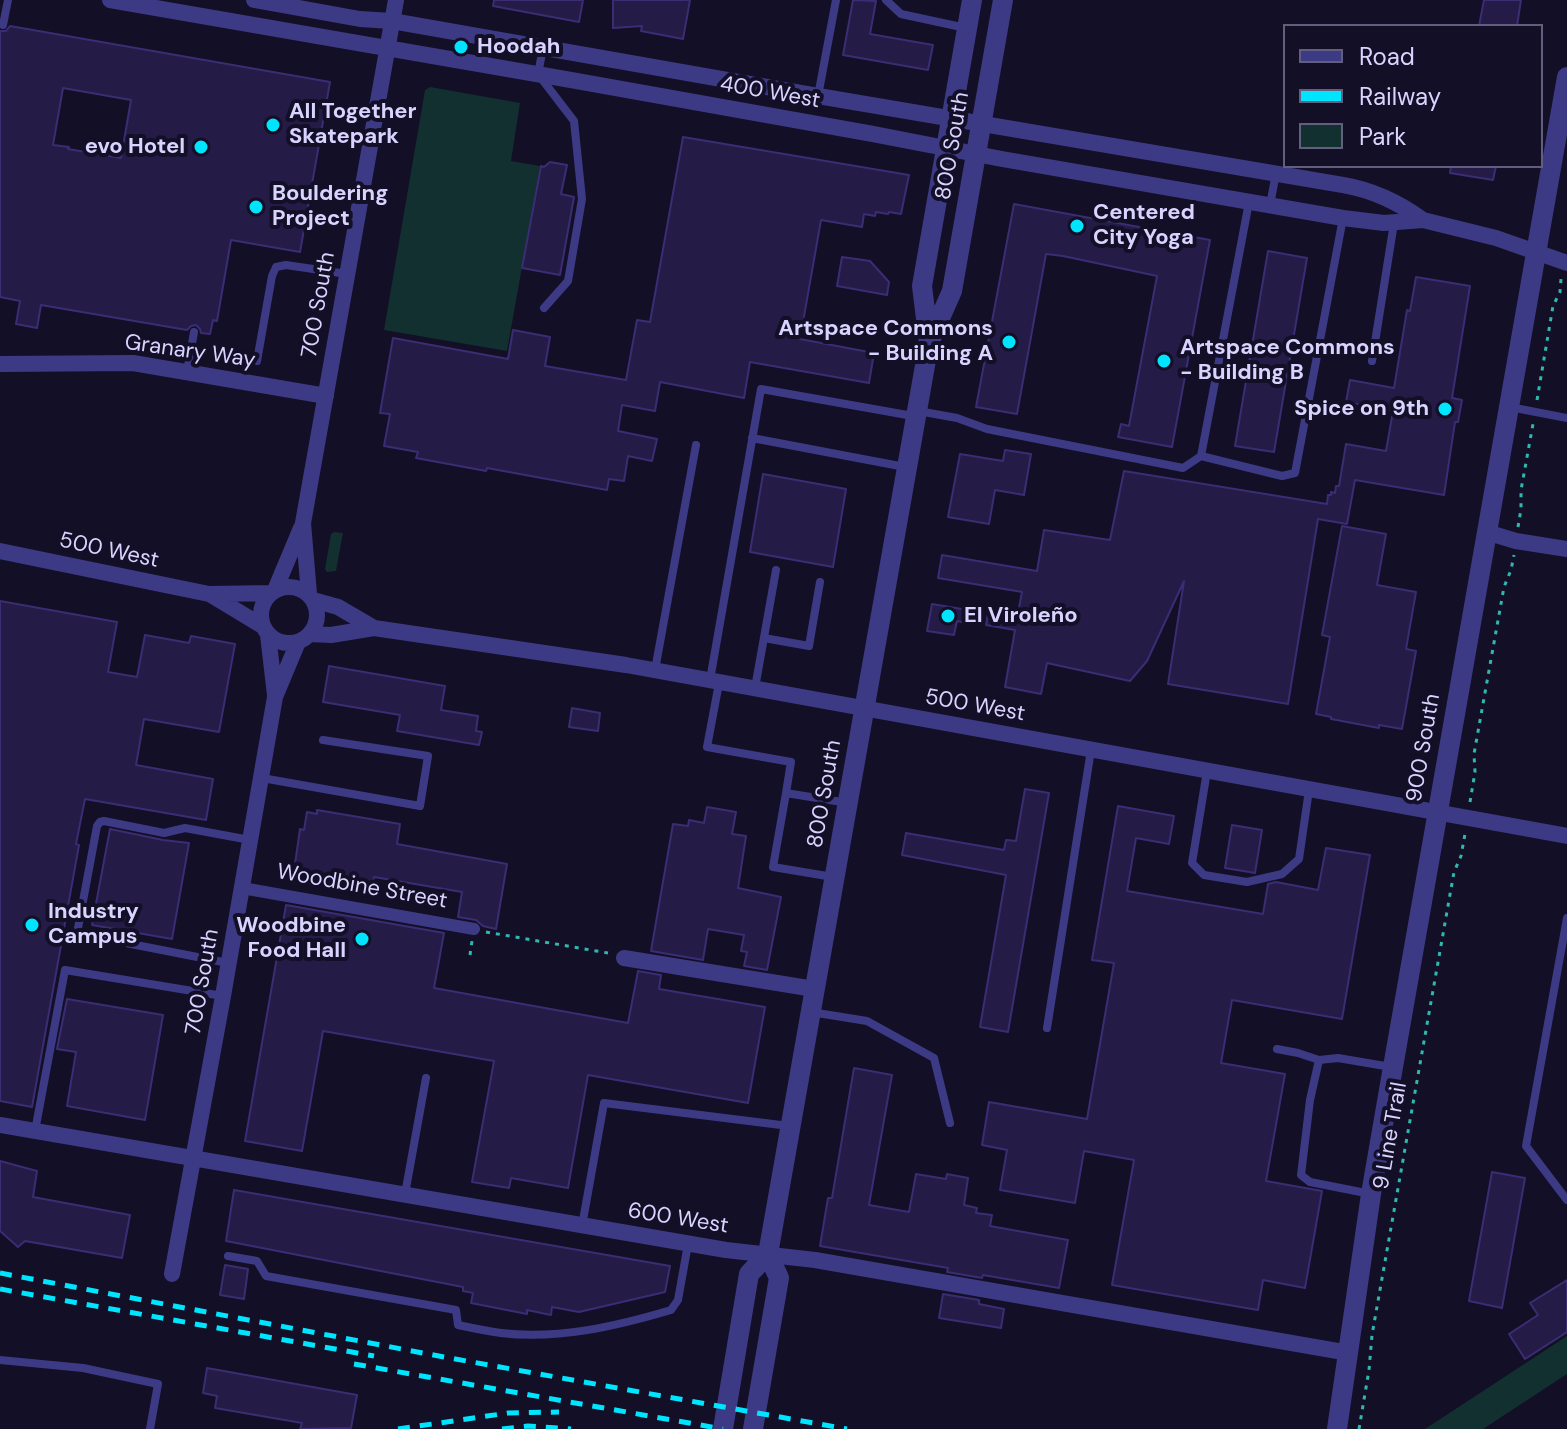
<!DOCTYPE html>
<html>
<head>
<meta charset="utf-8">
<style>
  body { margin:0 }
  #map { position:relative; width:1567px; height:1429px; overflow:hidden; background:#130f26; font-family:"DM Sans",sans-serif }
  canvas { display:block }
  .legend { position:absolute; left:1283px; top:24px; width:260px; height:144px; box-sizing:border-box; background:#130f26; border:2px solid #625e7d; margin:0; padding:10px 14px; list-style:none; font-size:24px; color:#d9d4ff }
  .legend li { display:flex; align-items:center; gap:16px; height:40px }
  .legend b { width:40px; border:2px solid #625e7d }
</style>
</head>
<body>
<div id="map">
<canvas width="1567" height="1429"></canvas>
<ul class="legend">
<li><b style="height:10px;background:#3d3a85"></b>Road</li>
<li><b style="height:10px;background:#00e5ff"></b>Railway</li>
<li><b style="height:22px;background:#12302f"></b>Park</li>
</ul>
</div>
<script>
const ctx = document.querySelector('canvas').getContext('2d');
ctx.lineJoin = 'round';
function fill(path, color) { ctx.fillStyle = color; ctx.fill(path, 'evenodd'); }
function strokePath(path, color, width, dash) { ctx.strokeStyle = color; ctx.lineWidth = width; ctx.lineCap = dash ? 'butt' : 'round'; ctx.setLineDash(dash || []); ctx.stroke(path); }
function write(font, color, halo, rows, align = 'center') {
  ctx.font = font + ' "DM Sans",sans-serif'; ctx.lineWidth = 8; ctx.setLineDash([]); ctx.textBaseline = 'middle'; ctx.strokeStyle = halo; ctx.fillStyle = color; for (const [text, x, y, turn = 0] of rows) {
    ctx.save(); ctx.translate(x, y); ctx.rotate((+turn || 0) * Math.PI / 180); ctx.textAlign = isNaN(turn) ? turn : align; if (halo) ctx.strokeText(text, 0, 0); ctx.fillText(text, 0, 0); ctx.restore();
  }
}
fill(new Path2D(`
  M430 87 520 103 511 161 540 166 507 351 384 330 425 90Z
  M334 532 343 533 336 571 327 572 325 569 331 534Z
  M1567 1336V1374L1483 1429H1425Z`), '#12302f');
const building = new Path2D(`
  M494 0H583L579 22 493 6Z
  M613 0H690L683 39 641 31 642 26 613 28Z
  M853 0 876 1 870 34 933 45 928 70 843 55Z
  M1484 0H1521L1517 26H1479Z
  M10 26 330 82 300 252 231 240 217 321 213 320 210 334 201 333 200 329 196 325 191 326 187 330 41 305 37 328 16 324 20 301 0 297V31H6ZM63 88 131 100 121 158 68 149 69 147 53 145Z
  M683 137 909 175 901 214 889 212 888 214 876 212 875 216 864 214 862 227 821 220 800 339 874 353 869 383 750 362 744 398 660 382 655 411 622 405 618 431 657 439 652 461 628 456 624 481 609 479 607 490 487 468 486 471 416 458 418 452 384 446 390 414 380 413 393 338 508 359 513 330 550 337 545 366 626 380 637 320 650 322Z
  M550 162 567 165 561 194 574 197 560 275 522 268 541 166 544 167Z
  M1451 166H1496L1493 180 1450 173Z
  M1014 204 1210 240 1172 447 1118 437 1121 424 1129 426 1157 276 1063 256 1046 254 1017 414 976 407Z
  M1268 251 1307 258 1274 452 1235 446Z
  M842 257 870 261 889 282 887 295 837 286Z
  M1416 277 1470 286 1452 398 1462 400 1458 422H1455L1444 495 1355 480 1347 524 1318 519 1288 704 1168 684 1184 581 1147 661 1130 681 1047 663 1041 694 1005 687 1015 630 986 625 988 613 1017 618 1022 592 938 578 942 555 1037 571 1044 530 1110 540 1124 471 1327 504 1328 495H1331V492L1335 493 1336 486H1339L1346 444 1386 451 1393 411 1346 402 1350 380 1394 388 1407 310 1410 311Z
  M1005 450 1031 454 1024 495 995 490 989 524 948 517 960 454 1003 461Z
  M763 474 846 489 833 567 750 552Z
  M1342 526 1386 534 1377 585 1416 592 1406 649 1416 651 1402 729 1379 725V728L1331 719V717L1316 714 1330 637 1322 635Z
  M0 601 117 622 108 672 137 677 145 635 189 643 191 636 235 644 219 732 144 719 136 765 213 779 206 820 85 799 76 844 79 845 32 1107 0 1101Z
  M932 604 968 610 966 623 957 621 954 635 927 631Z
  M329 666 445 686 441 710 478 716 476 731 482 732 479 745 397 731 400 715 323 702Z
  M572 708 600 713 598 731 569 727Z
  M1025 789 1049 793 1008 1032 980 1027 1006 875 902 855 906 833 1004 850 1006 840 1016 841Z
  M1118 806 1174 816 1169 844 1136 838 1127 891 1263 914 1268 884 1276 882 1318 890 1326 848 1370 855 1342 1019 1232 1000 1221 1063 1285 1074 1266 1181 1322 1191 1305 1288 1263 1280 1258 1310 1112 1285 1134 1160 1084 1151 1075 1203 1000 1190 1007 1150 982 1145 989 1102 1087 1119 1114 963 1092 960Z
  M707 807 736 812 732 834 746 836 738 888 781 897 767 970 744 966 747 952 741 951 744 935 708 929 703 960 651 951 673 824 688 826 689 820 704 823Z
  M317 810 400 824 397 844 507 864 496 929 483 926 476 920 458 917 462 892 374 877 371 891 293 878 300 829 304 830 307 812 317 814Z
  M1232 825 1262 830 1255 873 1225 868Z
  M110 829 163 840 189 843 172 939 92 925Z
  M286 905 444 933 434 988 628 1023 638 971 661 975 659 989 765 1007 748 1103 588 1075 568 1188 511 1178 509 1188 472 1182 494 1061 323 1031 302 1151 245 1141Z
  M67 999 163 1015 145 1120 67 1106 76 1052 57 1049Z
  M854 1068 892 1075 869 1205 909 1212 916 1174 946 1179 947 1174 968 1178 964 1205 977 1208 976 1213 992 1215 990 1226 1068 1240 1059 1288 983 1275 982 1278 947 1272 948 1268 820 1246 828 1198H832Z
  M0 1161 37 1171 33 1197 130 1215 122 1258 25 1241 18 1247 0 1231Z
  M1492 1172 1525 1178 1502 1308 1469 1301Z
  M234 1190 670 1266 665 1292 579 1312 552 1307 551 1315 527 1310V1314L471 1303 473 1293 463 1291V1287L226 1241Z
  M225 1265 248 1269 244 1299 220 1295Z
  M1567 1280V1332L1525 1359 1509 1334 1538 1315 1530 1303Z
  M943 1294 979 1300V1304L1004 1309 1001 1328 939 1318Z
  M207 1368 357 1395 351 1428 300 1429 302 1423 215 1408 217 1396 203 1393Z`);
fill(building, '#241b47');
strokePath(building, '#3b2d73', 2);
strokePath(new Path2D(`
  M1537 400 1553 306 1560 292 1561 279
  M1518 527 1521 509V490L1533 424
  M1470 802 1475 772 1474 754 1504 587 1511 570 1514 555
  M486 932 608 953
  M470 955 472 941
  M1359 1429 1369 1370 1372 1335 1454 872 1461 856 1465 834`), '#2fb8b0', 3, [4, 6]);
strokePath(new Path2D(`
  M886 0 901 14 966 28
  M3 25 8 0
  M543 48 538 74 574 121 582 199 568 281 544 308
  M818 96 836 0
  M1270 205 1276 173
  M257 361 272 276 276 267 286 265 347 274
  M1372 361 1394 223
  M187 372 194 332
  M1510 407 1567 418
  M918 411 957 418 987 429 1183 468 1201 456 1249 202
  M752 438 905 467
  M1201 456 1282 476 1295 473 1343 218
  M764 638 809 646 820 582
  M655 670 696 445
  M710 680 761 389 913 416
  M719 683 707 747 791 762 786 793
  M755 688 776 570
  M1207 771 1192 863 1204 875 1247 882 1282 874 1299 859 1309 790
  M262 778 420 806 428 756 323 740
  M833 877 773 867 786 793 848 803
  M1567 918 1526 1146 1567 1200
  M228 963 85 935 80 933 78 928 97 826 100 822 104 821 164 833 185 828 250 840
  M811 1012 867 1021 934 1058 950 1123
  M1047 1028 1091 750
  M1277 1049 1298 1053 1319 1060
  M35 1131 65 970 223 996
  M405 1194 426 1078
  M1371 1194 1310 1182 1301 1175 1310 1100 1319 1060 1338 1058 1391 1067
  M582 1226 604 1103 789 1126
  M228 1256 257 1261 266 1276 456 1310 458 1325C472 1328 486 1331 501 1333 558 1340 617 1326 671 1310L678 1300 688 1244
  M0 1360 83 1368 158 1384 150 1429`), '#3d3a85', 8);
strokePath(new Path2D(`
  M242 888 474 929`), '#3d3a85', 12);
strokePath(new Path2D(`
  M110 0 571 80 873 134 1002 159 1343 218 1384 223 1423 220 1496 238 1567 263
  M254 0 360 19 392 21 818 96 1343 185C1373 190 1398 202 1423 220
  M0 364 133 363 326 396
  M1486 532 1516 541 1567 549
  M0 551 209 594 271 593
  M261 615a28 28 0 1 1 56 0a28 28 0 1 1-56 0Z
  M275 590 301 528
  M309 594 303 523 396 0
  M211 595 264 627
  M313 600 338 607 374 628
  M310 634 331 635 374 628 626 665 1567 836
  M268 635 275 695
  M624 958 814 989
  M0 1125 726 1250 815 1260 1349 1353
  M172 1274 223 996 275 697 298 642`), '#3d3a85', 16);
strokePath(new Path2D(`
  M929 343 922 286 972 0
  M723 1429 749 1274 768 1254 929 343 952 291 1003 0
  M753 1429 779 1278 768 1254
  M1337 1429 1371 1194 1393 1067 1567 77`), '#3d3a85', 20);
strokePath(new Path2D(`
  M0 1273 444 1357 847 1429
  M0 1289 374 1356
  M354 1364 723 1429
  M398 1429 508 1413 559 1412
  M502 1429 528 1426 571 1429`), '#00e5ff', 5, [12, 10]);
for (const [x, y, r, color] of [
  [461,47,8,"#00e5ff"],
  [273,125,8,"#00e5ff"],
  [201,147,8,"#00e5ff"],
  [256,207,8,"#00e5ff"],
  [1077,226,8,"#00e5ff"],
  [1009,342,8,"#00e5ff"],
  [1164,361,8,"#00e5ff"],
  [1445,409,8,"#00e5ff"],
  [948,616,8,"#00e5ff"],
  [32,925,8,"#00e5ff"],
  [362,939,8,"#00e5ff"]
]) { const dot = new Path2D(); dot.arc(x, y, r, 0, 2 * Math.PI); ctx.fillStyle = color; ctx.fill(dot); strokePath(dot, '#130f26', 3); }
write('bold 22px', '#d9d4ff', '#130f26', [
  ["Hoodah",477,47],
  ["All Together",289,112],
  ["Skatepark",289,137],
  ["evo Hotel",185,147,"right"],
  ["Bouldering",272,194],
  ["Project",272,219],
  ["Centered",1093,213],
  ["City Yoga",1093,238],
  ["Artspace Commons",993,329,"right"],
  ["- Building A",993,354,"right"],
  ["Artspace Commons",1180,348],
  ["- Building B",1180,373],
  ["Spice on 9th",1429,409,"right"],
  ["El Viroleño",964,616],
  ["Industry",48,912],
  ["Campus",48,937],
  ["Woodbine",346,926,"right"],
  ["Food Hall",346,951,"right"]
], 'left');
write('22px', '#d9d4ff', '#130f26', [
  ["400 West",770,93,10],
  ["800 South",953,146,-80],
  ["700 South",319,305,-80],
  ["Granary Way",190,352,8],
  ["500 West",109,551,12],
  ["500 West",975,706,10],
  ["900 South",1424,748,-80],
  ["800 South",825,794,-80],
  ["Woodbine Street",362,887,10],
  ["700 South",203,982,-80],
  ["9 Line Trail",1391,1136,-80],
  ["600 West",678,1219,9]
]);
</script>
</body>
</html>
